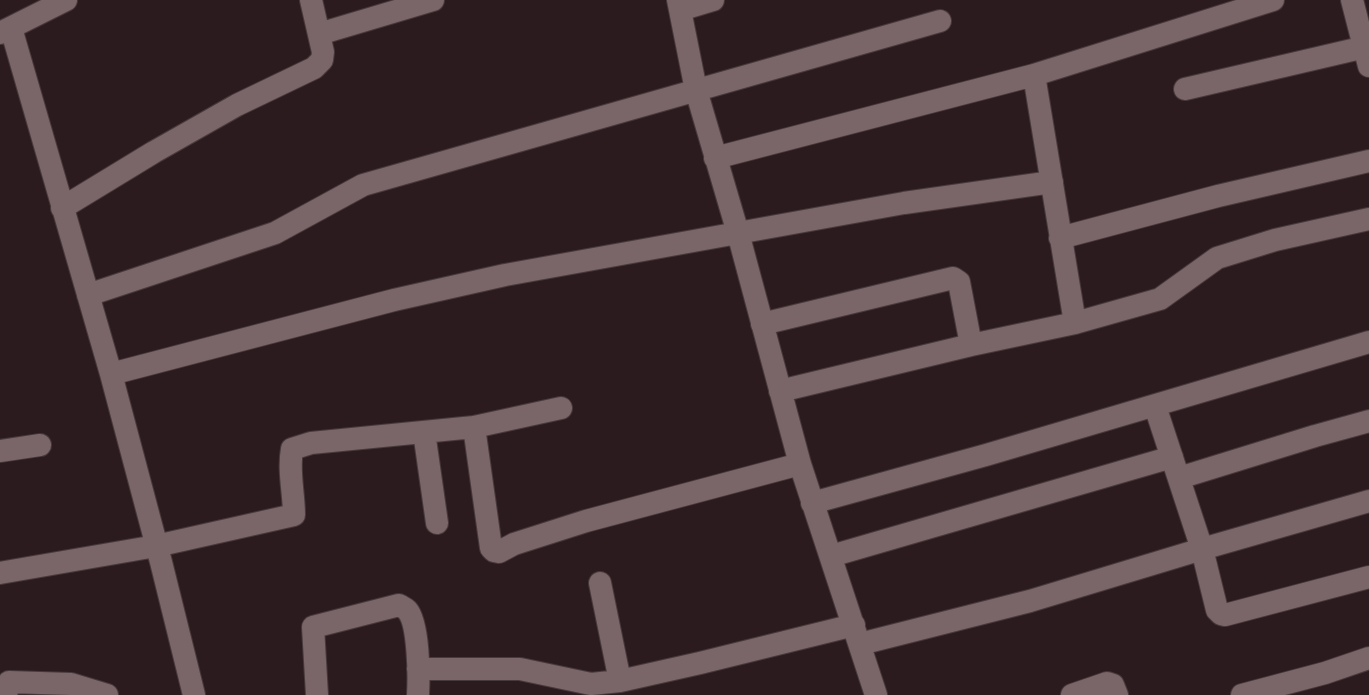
<!DOCTYPE html>
<html>
<head>
<meta charset="utf-8">
<style>
  body { margin:0 }
  canvas { display:block; background:#2c1b1e }
</style>
</head>
<body>
<canvas width="1369" height="695"></canvas>
<script>
const ctx = document.querySelector('canvas').getContext('2d');
ctx.lineJoin = 'round';
function strokePath(path, color, width, dash) { ctx.strokeStyle = color; ctx.lineWidth = width; ctx.lineCap = dash ? 'butt' : 'round'; ctx.setLineDash(dash || []); ctx.stroke(path); }
const minor = new Path2D(`
  M678 0 696 90 738 233 800 464 876 695
  M1352 0 1369 66
  M680 10 713 0
  M11 28 111 374 161 562 194 695
  M0 33 66 0
  M319 34 433 0
  M1034 75 1075 323
  M1185 89 1365 47
  M715 158 1034 75 1273 0
  M62 208 154 152 237 105 314 68 322 60 323 52 311 0
  M1060 238 1218 196 1369 161
  M88 295 275 233 363 185 940 21
  M762 324 953 278 959 282 971 345
  M111 374 394 300 505 275 904 203 1052 182
  M780 391 971 345 1075 323 1160 299 1217 258 1275 240 1369 219
  M474 427 491 548 494 551 499 552 514 544 586 521 800 464
  M424 432 437 523
  M0 451 40 445
  M1179 478 1315 436 1369 421
  M1369 501 1202 549 1217 610 1221 614 1225 615 1369 577
  M812 503 986 455 1369 342
  M831 556 1172 457
  M0 573 156 546 294 515C294 493 288 471 292 449L311 443 474 427 561 408
  M600 583 620 681
  M860 644 1030 601 1202 549 1155 406
  M418 669H520L591 684 620 681 700 663 854 625
  M6 695 9 682 71 684 107 695
  M317 695 313 627 399 605C402 607 405 608 407 610 419 623 419 677 418 695
  M1072 695 1107 683 1113 685 1117 695
  M1242 695 1325 673 1369 658`);
strokePath(minor, '#473a3c', 24);
strokePath(minor, '#7a6568', 22);
</script>
</body>
</html>
